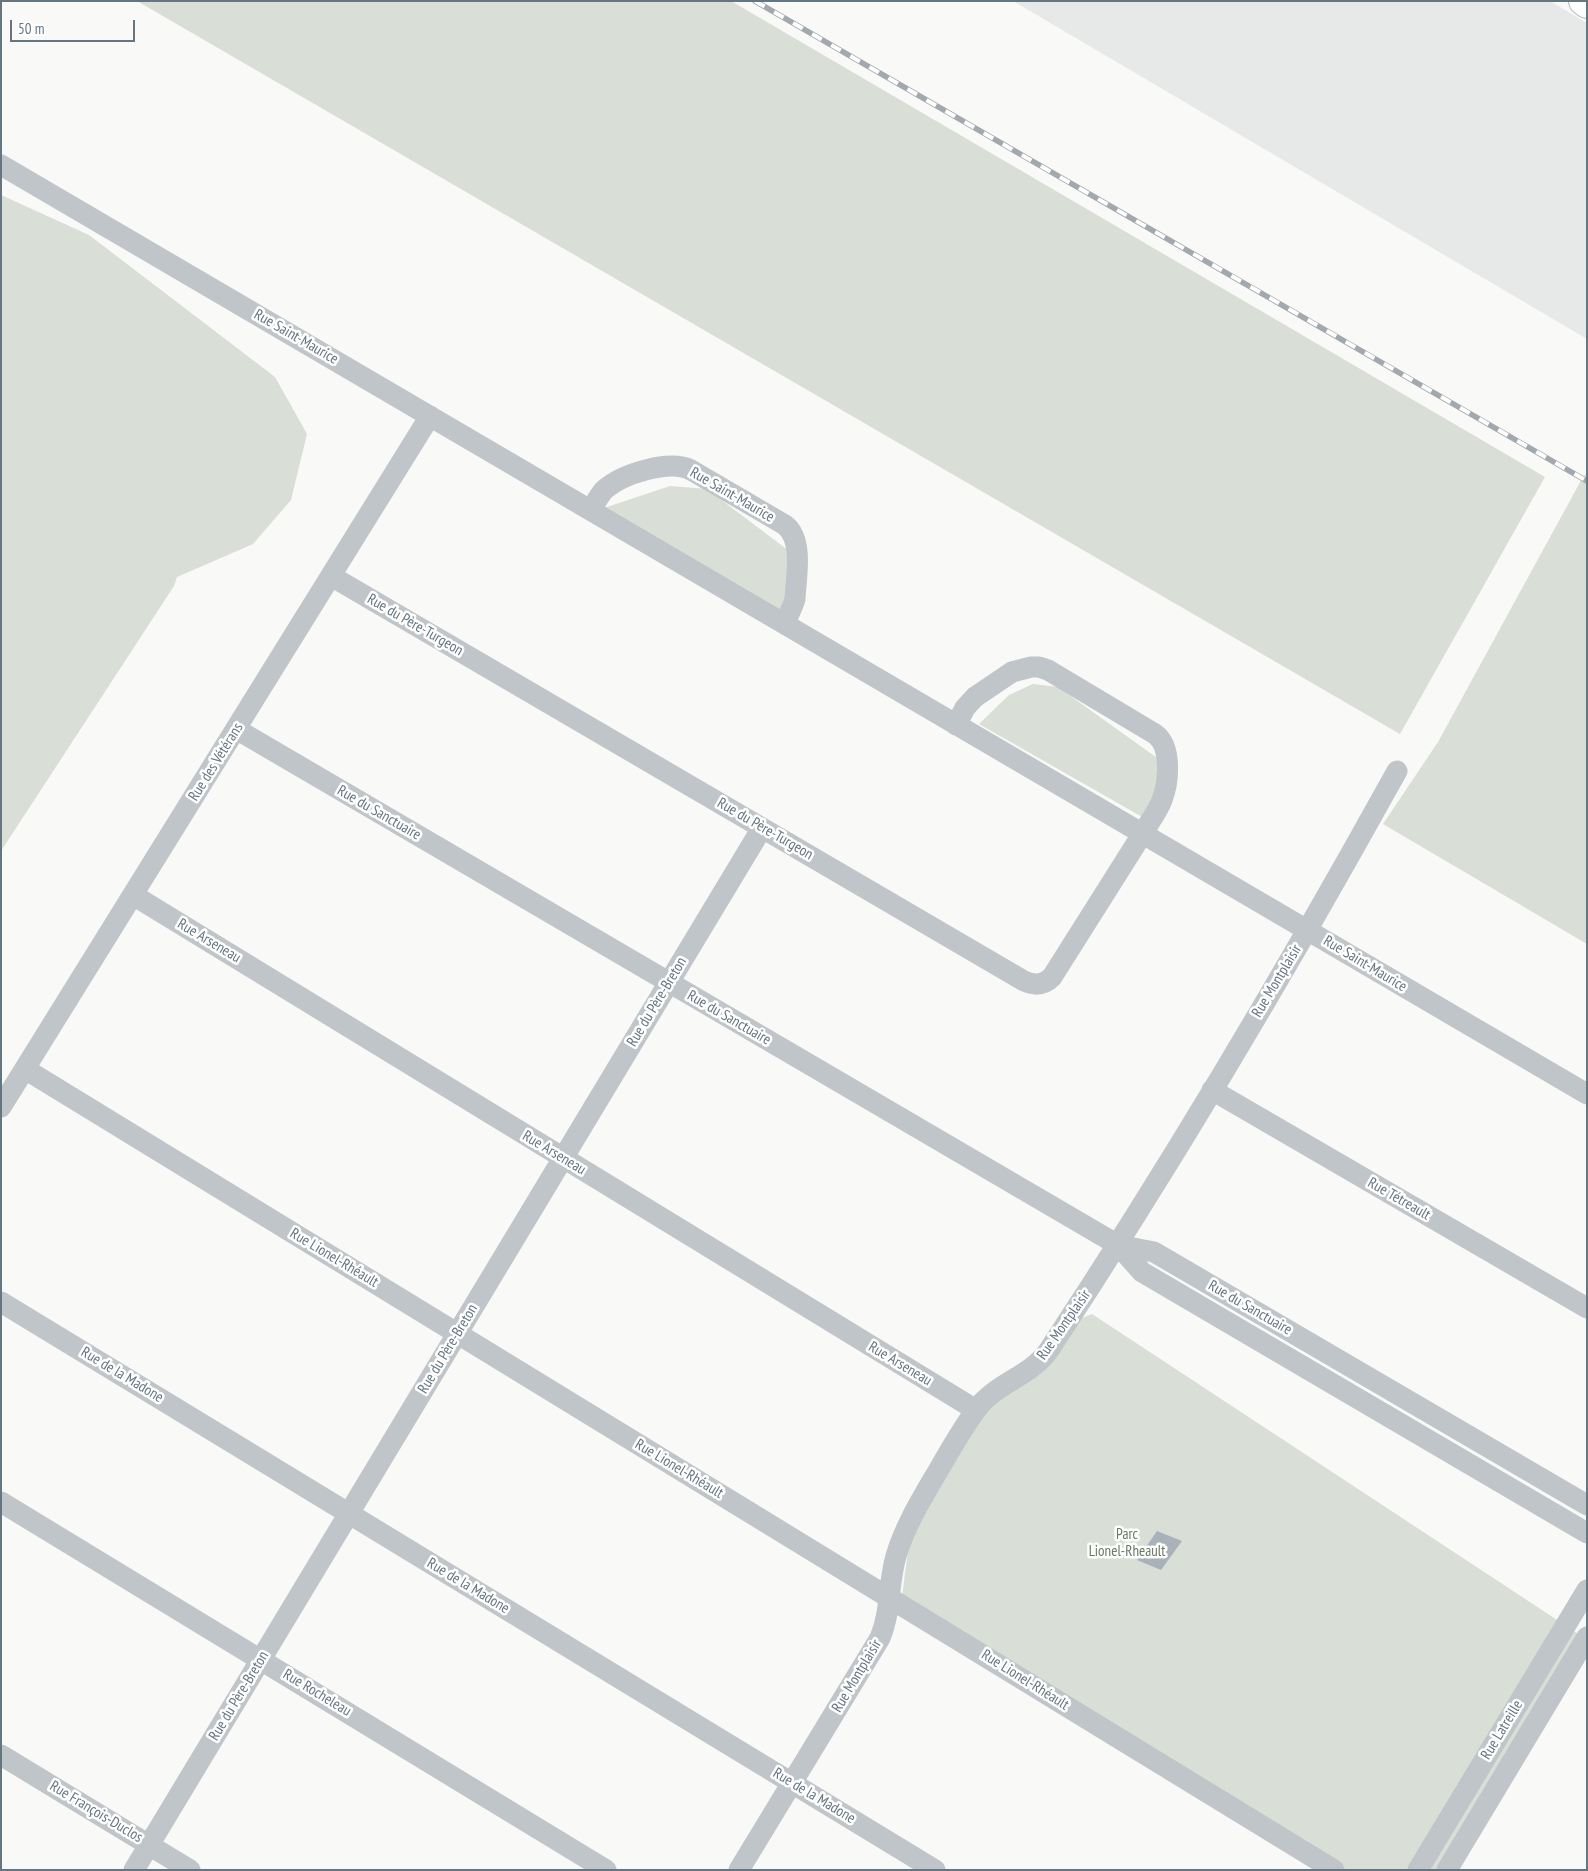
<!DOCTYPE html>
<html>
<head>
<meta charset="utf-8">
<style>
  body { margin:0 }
  #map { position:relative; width:1588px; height:1871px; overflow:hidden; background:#f9f9f7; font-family:"PT Sans Narrow",sans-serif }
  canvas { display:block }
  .frame { position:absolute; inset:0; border:2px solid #657681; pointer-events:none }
  .scale { position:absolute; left:10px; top:20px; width:125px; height:22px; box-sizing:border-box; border:2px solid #657681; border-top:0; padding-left:6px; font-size:15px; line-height:18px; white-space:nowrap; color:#657681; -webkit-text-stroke:4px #fff; paint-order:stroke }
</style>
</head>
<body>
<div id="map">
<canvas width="1588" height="1871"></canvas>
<div class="frame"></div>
<div class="scale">50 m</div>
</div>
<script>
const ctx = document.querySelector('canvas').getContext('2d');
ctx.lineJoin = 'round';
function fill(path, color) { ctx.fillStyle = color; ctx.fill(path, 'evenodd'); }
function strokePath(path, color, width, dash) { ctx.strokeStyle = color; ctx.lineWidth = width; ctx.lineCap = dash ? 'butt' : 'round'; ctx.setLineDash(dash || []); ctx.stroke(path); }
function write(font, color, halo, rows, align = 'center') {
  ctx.font = font + ' "PT Sans Narrow",sans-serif'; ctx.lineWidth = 5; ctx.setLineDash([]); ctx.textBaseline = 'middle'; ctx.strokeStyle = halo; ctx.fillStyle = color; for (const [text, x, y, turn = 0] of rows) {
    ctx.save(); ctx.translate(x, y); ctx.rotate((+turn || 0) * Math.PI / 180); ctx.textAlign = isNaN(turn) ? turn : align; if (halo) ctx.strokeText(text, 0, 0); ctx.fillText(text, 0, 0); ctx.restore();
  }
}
fill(new Path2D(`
  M1013 1H1550L1587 23V339Z`), '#e7e8e8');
fill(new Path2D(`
  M137 1H731L1545 477 1400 734Z
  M1 195 89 235 275 377 307 434 291 500 253 544 177 577 174 586 1 851Z
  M1584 475 1587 476V944L1383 824 1438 742Z
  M670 486 707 489 797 557 791 618 598 510Z
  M1033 684 1058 687 1160 760 1151 822 979 724 1009 695Z
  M1092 1314 1583 1637 1447 1870H1342L902 1597 911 1527 978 1411 1074 1321Z`), '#d9ded6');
fill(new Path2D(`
  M1157 1531 1182 1541 1161 1570 1137 1560Z`), '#a9b2b8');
const major = new Path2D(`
  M1583 1 1587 4`);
strokePath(major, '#b4b9bd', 30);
strokePath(new Path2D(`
  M1 165 1587 1094
  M591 510C595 503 599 496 604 490 622 474 669 459 691 470L785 525C804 540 796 577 795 599L793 605 785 623
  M331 576 1024 981C1035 986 1044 985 1052 977L1153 817C1156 812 1160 806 1162 800 1169 782 1172 746 1155 734L1048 670 1039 667H1031L1012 672 975 697 965 708 956 725
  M236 729 1118 1245 1142 1272 1587 1533
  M133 895 976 1410
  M25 1069 1334 1870
  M1212 1090 1587 1308
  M1 1107 430 416
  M1118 1245 1154 1252 1587 1505
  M1 1302 935 1870
  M1 1502 606 1870
  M1 1755 190 1870
  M134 1870 762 828
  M739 1870 880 1638C891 1612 888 1584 896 1556 905 1526 922 1498 938 1471 950 1450 962 1429 976 1410 995 1383 1030 1377 1049 1350 1173 1162 1288 968 1397 771
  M1418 1870 1587 1590
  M1447 1870 1587 1637`), '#c0c5c9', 21);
strokePath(major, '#fff', 28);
const rail = new Path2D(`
  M755 1 1587 481`);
strokePath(rail, '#a2a9ae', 5.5);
strokePath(rail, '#fff', 4, [11]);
write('15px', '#657681', '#fff', [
  ["Rue Saint-Maurice",296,337,30],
  ["Rue Saint-Maurice",732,495,30],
  ["Rue du Père-Turgeon",415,625,30],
  ["Rue des Vétérans",216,762,-58],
  ["Rue du Sanctuaire",379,813,30],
  ["Rue du Père-Turgeon",765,829,30],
  ["Rue Arseneau",209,941,31],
  ["Rue Saint-Maurice",1365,964,31],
  ["Rue Montplaisir",1277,981,-59],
  ["Rue du Père-Breton",657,1002,-59],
  ["Rue du Sanctuaire",729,1018,30],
  ["Rue Arseneau",554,1153,31],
  ["Rue Tétreault",1399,1199,30],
  ["Rue Lionel-Rhéault",334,1258,31],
  ["Rue du Sanctuaire",1250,1308,30],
  ["Rue Montplaisir",1064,1325,-55],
  ["Rue du Père-Breton",448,1349,-59],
  ["Rue Arseneau",900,1364,31],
  ["Rue de la Madone",122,1375,31],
  ["Rue Lionel-Rhéault",679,1469,31],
  ["Rue de la Madone",468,1586,31],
  ["Rue Montplaisir",857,1676,-59],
  ["Rue Lionel-Rhéault",1025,1680,32],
  ["Rue Rocheleau",317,1693,31],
  ["Rue du Père-Breton",239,1696,-59],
  ["Rue Latreille",1502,1730,-59],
  ["Rue de la Madone",814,1796,31],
  ["Rue François-Duclos",96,1812,31]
]);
write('15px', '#687964', '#fff', [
  ["Parc",1127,1535],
  ["Lionel-Rheault",1127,1552]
]);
</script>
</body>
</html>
